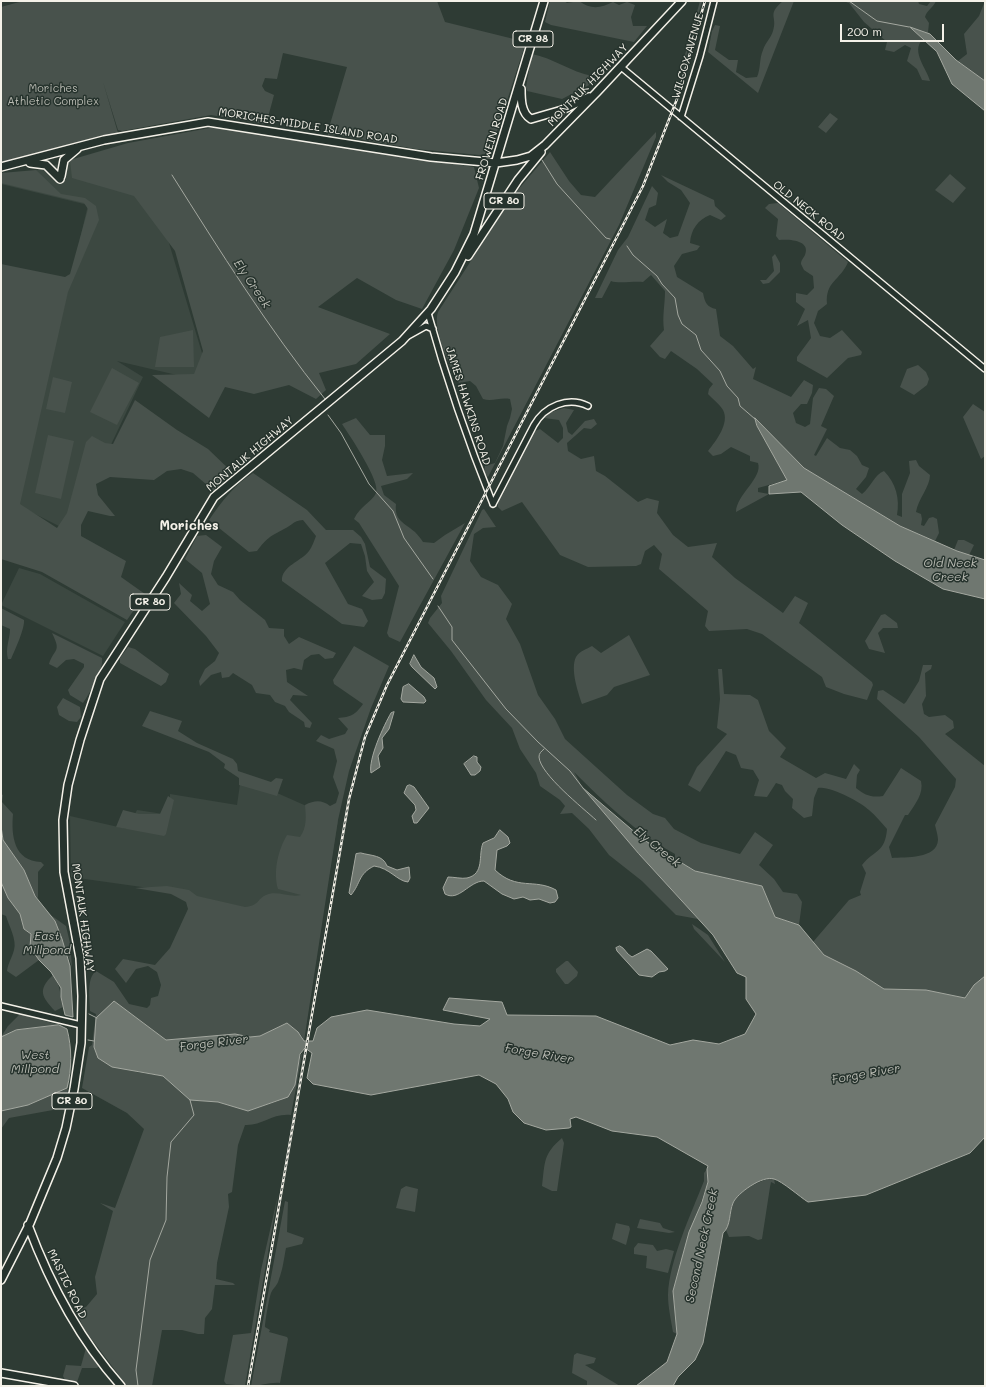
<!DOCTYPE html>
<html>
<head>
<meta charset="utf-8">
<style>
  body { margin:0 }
  #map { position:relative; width:986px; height:1387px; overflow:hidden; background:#2e3b34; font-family:Mali,sans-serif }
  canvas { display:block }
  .frame { position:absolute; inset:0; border:2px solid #f4f1e8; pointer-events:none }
  .scale { position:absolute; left:840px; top:24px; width:104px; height:18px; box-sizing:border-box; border:2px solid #f4f1e8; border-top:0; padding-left:5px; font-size:12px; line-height:14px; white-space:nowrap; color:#f4f1e8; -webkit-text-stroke:3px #26332d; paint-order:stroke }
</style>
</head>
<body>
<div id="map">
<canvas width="986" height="1387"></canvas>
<div class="frame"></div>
<div class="scale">200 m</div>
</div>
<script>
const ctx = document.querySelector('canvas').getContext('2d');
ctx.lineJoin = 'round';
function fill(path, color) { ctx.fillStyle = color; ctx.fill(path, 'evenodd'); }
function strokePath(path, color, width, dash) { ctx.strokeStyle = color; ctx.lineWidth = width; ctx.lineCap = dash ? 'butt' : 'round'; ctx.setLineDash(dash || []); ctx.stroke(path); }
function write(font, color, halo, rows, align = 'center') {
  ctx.font = font + ' Mali,sans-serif'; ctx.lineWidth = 3; ctx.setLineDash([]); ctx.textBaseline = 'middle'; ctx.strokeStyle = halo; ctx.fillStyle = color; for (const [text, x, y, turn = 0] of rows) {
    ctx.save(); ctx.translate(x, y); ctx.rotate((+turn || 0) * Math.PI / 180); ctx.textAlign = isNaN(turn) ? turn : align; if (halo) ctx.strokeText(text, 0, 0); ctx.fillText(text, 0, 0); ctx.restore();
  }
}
fill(new Path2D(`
  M122 146 163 223 211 383 117 361 143 377 107 453 75 534 17 505 88 205 1 184V177L37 170Z
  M19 568 40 574 125 622 103 656 1 605Z
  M241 777 338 820 321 925 156 889 71 877 70 816 127 829 137 810 170 815V794L237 805Z`), '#3c4841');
fill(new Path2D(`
  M23 1H437L445 22 526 42 490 153 479 155 416 149 336 135 328 136V131L347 67 283 53 277 79 265 78 262 86 265 91 274 95 267 121 264 124 211 115 122 131 118 130 103 82 118 133 1 162V7Z
  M550 1H564L567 3 579 1C591 10 601 8 613 2L619 5 627 2 635 5 631 17 633 26H647L634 42 551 25 545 22Z
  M700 1 702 2 683 67V62Z
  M783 1H794L758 93 708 52 712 31 715 25 720 26 715 50 729 60H738L736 72 746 78 757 77C761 68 759 59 763 50 765 43 771 38 773 31 778 16 766 15 783 1Z
  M843 1H918L919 4 927 6 931 1H936C933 8 927 10 925 17L929 23 928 32 930 34 911 28 926 42 922 40C911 52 927 69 930 81L922 80 917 69 907 61 911 48 905 45 894 52 885 50 887 42 864 22 849 3Z
  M985 1V81L958 61 967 54 964 34 979 16Z
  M532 54C553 58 571 72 592 76L595 82 562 99 527 91 526 87Z
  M830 113 838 119 826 133 818 127Z
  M215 127 474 167 479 188 454 250 422 309 396 300 357 278 318 307 390 334 356 364 319 373 326 390 316 399 289 385 254 394 225 387 209 418 152 375 194 374 203 351 175 251 134 196 72 178 70 160 128 143Z
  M656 132V137L619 225 488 477 484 472 485 466 495 463 503 446 507 426 510 418 512 409 510 399C500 397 492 402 483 399L476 386 470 381 459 383C450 368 432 328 438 312L512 197 550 152 569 181 581 195 595 197Z
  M36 170 61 194 85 198 96 206 99 220 68 292 20 504 57 528 67 513 86 442 92 436 105 443 113 444 135 400 177 430 208 449 232 472 214 491 193 473 181 469 167 471 154 480 110 477 96 484 98 495 115 516H110L88 511 81 525V536L126 561 121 577 145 594 127 620 42 572 1 559V264L65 277 70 274 88 209 84 203 1 183V173Z
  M950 174 966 188 953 203 935 190Z
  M661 175 714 200 715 206 726 216 721 220 710 215C698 220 691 229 690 243L700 246 697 250 682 254 674 266 677 277 703 293C705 303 707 307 716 309L720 336 733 346 753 369 756 367 753 379 791 397 804 380 813 385 812 393 807 404H801L793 413 796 423 805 427 810 424 813 398 819 388 826 389 834 396 821 426 827 429 814 455 816 456 827 438 840 448 850 450 857 456 862 465 869 468 866 477 856 489 862 494C871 487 874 475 884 471 896 483 900 499 897 515L902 517V494L910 473 909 461 916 460 919 466 930 475C930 487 918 499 916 512L921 514 922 519 921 525 924 526 929 518 933 517 937 519 939 533 935 541 900 526 804 468 755 419 757 426 787 480 758 488V492L769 494 736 512C736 495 763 478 758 463L750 461V456L731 447 721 454 713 456 708 451C716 441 730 423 723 410 720 405 713 399 708 394L709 389 713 384 697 369 671 351 665 359 660 357 650 346 664 330C662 316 665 305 665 291L651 275 643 282C633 281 618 284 611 281L602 298H595L618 250 628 237 652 186 658 193 656 205 649 208 645 220 655 227 667 219 663 233 670 238 678 236 690 203 681 190 668 182Z
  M778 203 848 262C841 280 825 281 827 304L818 311 814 323 820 336 830 338 842 330 862 352 861 355 848 358 827 378 797 361V357L811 338 808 320 797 326 805 309 796 302V293L807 295 814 288 813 276 804 270 801 264C801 260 803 259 805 255 811 240 789 239 779 240L776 236 778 219 765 208 769 204Z
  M775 254 780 263V272L769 283 763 284 760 280H766L774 271 772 257Z
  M193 330 194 367H155L160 337Z
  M918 365 926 372 929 379 927 385 914 395 900 387 907 369Z
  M112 368 139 383 117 425 90 412Z
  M53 377 72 382 65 413 46 409Z
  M973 404 985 412V456L981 459 963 417Z
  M564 408 574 410 566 423 568 432 572 435 585 421 594 419 597 424 591 429 584 428 567 443 568 451 581 459 594 456 596 471 605 476 638 502 647 498 659 501 657 513 673 535 688 547 717 543 712 557 735 578 783 613 795 596 808 603 799 623 872 682 873 685 867 700 844 694 826 687 822 677 762 634 747 629 709 631 705 626 708 611 659 569 662 554 654 545 645 551 641 564 636 566 588 567 560 555 522 502 502 511 498 507V500L535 431 540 429 558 443 563 438V428L559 420 544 418 548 413Z
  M356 418 370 435H385V446L382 460 387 476 413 473 407 479 381 486 384 495 396 504C394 521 405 523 415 532 418 535 421 539 423 542L434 543 445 535 465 523 400 642 389 637 387 633 399 586 359 523 354 519C360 506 372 502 376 493 381 482 350 436 342 424Z
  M48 435 74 441 61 499 35 493Z
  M253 473 307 510 326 530H353L361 537 365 544 370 567 386 579 385 593 382 599 372 600 362 596 374 582 367 571 365 556 361 544 350 543 325 563 348 604 362 609 368 621 364 627 342 624 282 581C281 566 302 561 309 551 312 547 314 541 316 536L303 520C292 521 293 525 284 529 269 537 267 538 257 551L249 552 209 520C222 501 234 485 253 473Z
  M484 509 496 527 483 528 474 534 470 561 481 577 498 585 512 604 506 619 520 644 538 695 555 719 565 739 627 795 653 814 665 818 674 829 701 843 740 854 755 832 773 845 759 865 774 879 783 892 797 894 802 902 799 925 775 917 762 886 696 871 675 859V854C636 833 605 803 574 772L583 788 639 854 698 919 676 915 642 881 609 855 589 829 572 813 560 814 565 806 560 800 540 786 536 773 520 749 512 728 486 700 451 651 428 623 430 618 442 603 441 596 482 510Z
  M206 535 222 547 214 561 211 574 218 585 233 592 240 600 265 620 269 628 284 629V636L289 644 299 637 336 653 333 658 325 659 319 654 311 655 304 660 302 670 294 668 286 670 287 682 308 696 293 695 290 700 312 723 310 728 305 727 304 722 289 712 285 706 275 702 270 695 256 693 252 685 233 673 229 677 222 678 221 672 211 675 200 686 199 681 205 669 215 661 219 653 206 636 174 603 181 594 179 583 192 595 190 601 202 611 210 604 202 573 185 559 197 536Z
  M958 540H964L974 545 969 555 954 550Z
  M1 608 24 620C25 628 15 650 11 659H8C5 648 10 639 10 629L1 625Z
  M885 614 897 623 898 628H883L878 633 885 653 869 649 865 641 881 615Z
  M52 633 102 658C104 669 90 693 83 703L70 695 68 690 84 667V664L74 659 66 660 57 668 49 664C54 648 62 653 52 633Z
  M629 635 650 675 614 687 607 695 582 704C578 692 570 669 576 657 579 651 587 649 592 646L601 653Z
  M354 646 389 666 371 708 349 771 338 820 304 1041 302 1036 287 1023 260 1036 250 1037 235 1034 166 1040 114 1001 136 1072 163 1076 190 1100 218 1102 248 1111 281 1100 295 1085 299 1062 303 1050 291 1115C272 1113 262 1126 245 1125L238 1145 232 1192 228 1194 229 1207 217 1263 216 1279 233 1283 235 1285H215L212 1309 205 1318 204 1334H198L182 1330H162L152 1386H127L84 1329 77 1313 79 1309 86 1307 97 1294 95 1277 113 1211 100 1203 115 1208 144 1129 127 1113 82 1088 89 1047 92 1045 96 1014 90 1011C90 998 86 979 96 971L114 982 129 1004 147 1008 150 1005 151 998 158 996 161 985 157 972 148 966 136 969 126 983 115 969 123 959 155 965 170 948 188 909 186 902 171 894 135 888 167 886 189 890 197 896 245 907C259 906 257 899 266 895 276 890 290 898 301 895L278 889C273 872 278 850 287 835L300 837C307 827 306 817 305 805 315 800 322 800 330 806L336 803 339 793 333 777 337 761 334 749 316 741 321 735 329 739 345 734 348 729 338 718C351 717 355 715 363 704L334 684 333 680Z
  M128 647 135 649 169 674 166 682 161 686 120 663V658Z
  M923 665H932L931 669 925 673 926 696 922 704 924 714 929 717 945 715 953 721 954 728 945 734 985 766V976L974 985 965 998 926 990 884 989 856 971 824 955 813 942 849 900 861 895 860 892 866 873 862 865C875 849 885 853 887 829 881 822 876 816 869 810 861 802 829 785 818 788L814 798 812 816 804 818 792 808 793 799 785 791 782 785 776 783 767 797 754 796 759 780 753 770 741 768 736 755 726 751 700 792 688 785 697 767 727 734 717 728 720 699 718 669H722L724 694 750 695 758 700 769 731 786 748 780 757 816 778 825 773 846 779 854 764 860 770 857 775 856 788C865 795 871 798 883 796L901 768 921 781C924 794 915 804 908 815H905L889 847 892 858C905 857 937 859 938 840 938 836 936 829 935 825L955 787 956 779 919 737 877 699 878 691 883 690 904 704 906 702 919 681Z
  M63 698 80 707 81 717 77 722 69 721 59 715 57 707Z
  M150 711 182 721 178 731 197 743 233 759 237 764 238 771 271 782 276 778 283 779 277 796 239 785V778L224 768 225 764 209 752 142 726Z
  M1 794 3 795 2 802 13 814C11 836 14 861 41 862L44 865 38 872V898L35 896 24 870 3 840 1 826Z
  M168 796 174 800 166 834 164 836 116 827 123 810 139 814H160Z
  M1 882 8 898 20 914 24 929 31 934 30 947 39 960 16 977 7 971C8 963 12 958 14 950 17 940 9 926 6 916L1 914Z
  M48 913 66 926 70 943 72 967 55 921Z
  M692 924 708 935 725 962 694 929Z
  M566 961H568L578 972 577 976 568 984H565L556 972V969Z
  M53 975C62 989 59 992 63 1007L55 1011C42 997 37 990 53 975Z
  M20 1014 59 1025 16 1030 1 1037 8 1026Z
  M70 1074 66 1103 64 1108 9 1118 1 1129V1111L28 1105 66 1088Z
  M562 1138 564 1143 557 1191H552L542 1186C545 1162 543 1154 562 1138Z
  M707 1169 708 1182 686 1246 673 1291 677 1334 673 1332C671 1320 668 1307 668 1295 669 1261 691 1214 704 1181V1173Z
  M767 1179H774L775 1184 771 1182 770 1187 762 1239 758 1240 749 1236 729 1237 726 1230C728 1223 730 1209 733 1203 739 1190 755 1184 767 1179Z
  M406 1186 418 1189 415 1212 396 1208 401 1189Z
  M278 1195 245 1386 226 1384 224 1381 233 1335 251 1333 261 1270Z
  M285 1201 288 1202 287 1232 304 1238 302 1244 286 1248C284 1258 283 1269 279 1279 278 1285 273 1288 271 1293 269 1298 265 1322 265 1327L270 1330 269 1332 287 1337 288 1339 280 1383C270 1382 261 1386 251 1386Z
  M640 1219 660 1223 663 1228 675 1232 669 1233 637 1228Z
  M616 1223 629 1226 630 1229 626 1245 612 1239Z
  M638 1243 653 1245 657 1251 666 1249 674 1251 668 1273 646 1268 647 1256 634 1254V1248Z
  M86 1348 99 1366 97 1368H82L77 1382 65 1380 63 1376 66 1365 81 1366Z
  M577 1353 596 1358 594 1363 585 1365 620 1386H587V1381L572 1373 574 1355Z`), '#48524c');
const water = new Path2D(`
  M910 27 930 34 956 60 985 81V111L952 84 937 52Z
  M755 418 804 468 900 526 957 551 985 560V599L943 589 895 561 842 525 801 492 769 494V486L787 480 757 426Z
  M414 655 421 667 434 678 437 687 435 689 412 667 410 664Z
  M409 684 424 697 426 701 424 703 403 702 401 699 403 687Z
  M394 712 389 729 382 738 383 748 378 756 380 767 371 773C368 759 384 725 391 713Z
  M474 756 477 757V762L481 767 480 771 475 775H471L464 764Z
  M410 785 414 787 429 808 417 823H414L412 816 416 810 415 805 404 793 407 786Z
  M583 788 644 840 695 871 762 886 775 917 799 925 824 955 856 971 884 989 926 990 965 998 974 985 985 976V1137L970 1153 866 1195 808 1202C800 1197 782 1181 774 1179 763 1175 737 1193 733 1203 729 1212 731 1226 723 1233L703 1343 695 1360 678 1377 673 1386H636L667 1362 677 1334 673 1291 689 1232 702 1202 708 1182 707 1169 708 1166 657 1137 612 1131 576 1117 570 1119 571 1127 569 1128 546 1130 524 1123 513 1112 508 1099 496 1084 479 1075 371 1095 313 1084 307 1078 312 1053 305 1048 300 1054 295 1085 288 1097 248 1111 218 1102 190 1100 163 1076 112 1067 98 1058 94 1047 96 1018 114 1001 166 1040 235 1034 250 1037 260 1036 287 1023 298 1032 304 1041H313L317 1028 331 1017 367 1010 454 1024 480 1026 490 1019 443 1010 449 998 502 1002 507 1015 596 1016 670 1045 693 1040 719 1044 745 1034 756 1014 746 999V977L737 973 713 935 639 854Z
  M1 826 3 840 24 870 35 896 55 921 62 939 70 966 73 1017 65 1015 61 997V988L51 972 39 960 30 947 31 934 24 929 20 914 8 898 1 882Z
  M500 830 508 837 510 843 507 846 497 850 495 870C517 891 534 878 556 890L558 898 555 902 550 903 539 899 530 900 523 897 514 899 502 894 484 881C469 881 459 902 445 894L443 888 448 877C454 877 462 879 467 878 485 874 478 855 483 843L494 838Z
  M361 853C372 856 383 855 387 866L397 870 409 867 410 878 408 882C397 881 390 868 374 866 358 874 361 883 351 895L349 893 356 854Z
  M620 946C625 948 626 954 632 957L647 949 651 951 668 969 665 971 659 972 652 977 639 975 617 951 616 948Z
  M59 1025 67 1029C72 1048 72 1069 67 1088L28 1105 1 1111V1037L16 1030Z`);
fill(water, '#6f7770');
strokePath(water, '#a4a8a0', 1);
strokePath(new Path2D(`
  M849 1 877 21 909 27
  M542 160 557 184 606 238 610 239
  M172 175C220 251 268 328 325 399
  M627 246 633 255 657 276 662 284 675 298 678 315 682 324 696 335 701 350 720 371 727 386 738 398 740 406 755 419
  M328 415 341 433 369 484 393 511 404 538 433 579
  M438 606 452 627V640L506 709 538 742 570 771 583 788
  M544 749C541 752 539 753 539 757 540 774 583 808 596 820
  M89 1014 97 1018
  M88 1040 94 1041
  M138 1386 136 1370 150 1260 166 1220 167 1177 171 1142 194 1115 190 1100`), '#a4a8a0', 1);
const minor = new Path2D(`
  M621 67 985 369
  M681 117 700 56 714 1
  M428 313C446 378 468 442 493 504
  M408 336 426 326 433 329
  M493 504 534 425C545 406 568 396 588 406
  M1 1006 81 1025`);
const major = new Path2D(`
  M521 89C521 99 521 113 531 119L562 110 589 97
  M30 163 46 165 60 179
  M1 167 104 140 208 122 431 157 496 163 517 160 531 156 545 145 596 93 682 1
  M61 176 64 160 77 149
  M468 256 518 180 541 152
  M28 1225C50 1284 79 1339 121 1386
  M1 1280 30 1223 57 1158 66 1128 74 1089 81 1043 82 996 80 958 64 872 63 820 68 785 80 740 100 679 166 577 214 497 402 341 431 309 455 272 474 234 544 1
  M1 1373 74 1386`);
strokePath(minor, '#f4f1e8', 8);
strokePath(major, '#f4f1e8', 10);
strokePath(minor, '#26332d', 5);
strokePath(major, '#26332d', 7);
const rail = new Path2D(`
  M248 1386 349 799 365 737 387 685 643 186 677 99 705 1`);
strokePath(rail, '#f4f1e8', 2.5);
strokePath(rail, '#26332d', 1, [3]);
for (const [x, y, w] of [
  [533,39,40],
  [504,201,40],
  [150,602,40],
  [72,1101,40]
]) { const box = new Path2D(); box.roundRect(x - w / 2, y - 8, w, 16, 3); ctx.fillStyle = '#26332d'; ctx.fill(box); strokePath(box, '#f4f1e8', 1); }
write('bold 10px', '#f4f1e8', null, [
  ["CR 98",533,39],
  ["CR 80",504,201],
  ["CR 80",150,602],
  ["CR 80",72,1101]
]);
write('11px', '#f4f1e8', '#26332d', [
  ["WILCOX AVENUE",688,56,-74],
  ["MONTAUK HIGHWAY",588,85,-46],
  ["MORICHES-MIDDLE ISLAND ROAD",308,126,9],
  ["FROWEIN ROAD",492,139,-73],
  ["OLD NECK ROAD",809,211,39],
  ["JAMES HAWKINS ROAD",468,406,72],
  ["MONTAUK HIGHWAY",250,454,-40],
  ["MONTAUK HIGHWAY",83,918,82],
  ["MASTIC ROAD",67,1284,64]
]);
write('11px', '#b8b9b1', '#26332d', [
  ["Moriches",53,89],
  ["Athletic Complex",53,102]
]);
write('italic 12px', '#b8bab2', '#26332d', [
  ["Ely Creek",252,284,56],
  ["Old Neck",950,563],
  ["Creek",950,577],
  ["Ely Creek",657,847,39],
  ["East",47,936],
  ["Millpond",47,950],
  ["Forge River",214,1043,-7],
  ["Forge River",539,1054,10],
  ["West",35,1055],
  ["Millpond",35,1069],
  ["Forge River",866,1074,-10],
  ["Second Neck Creek",702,1246,-78]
]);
write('bold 13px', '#f4f1e8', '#26332d', [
  ["Moriches",189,526]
]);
</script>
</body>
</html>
